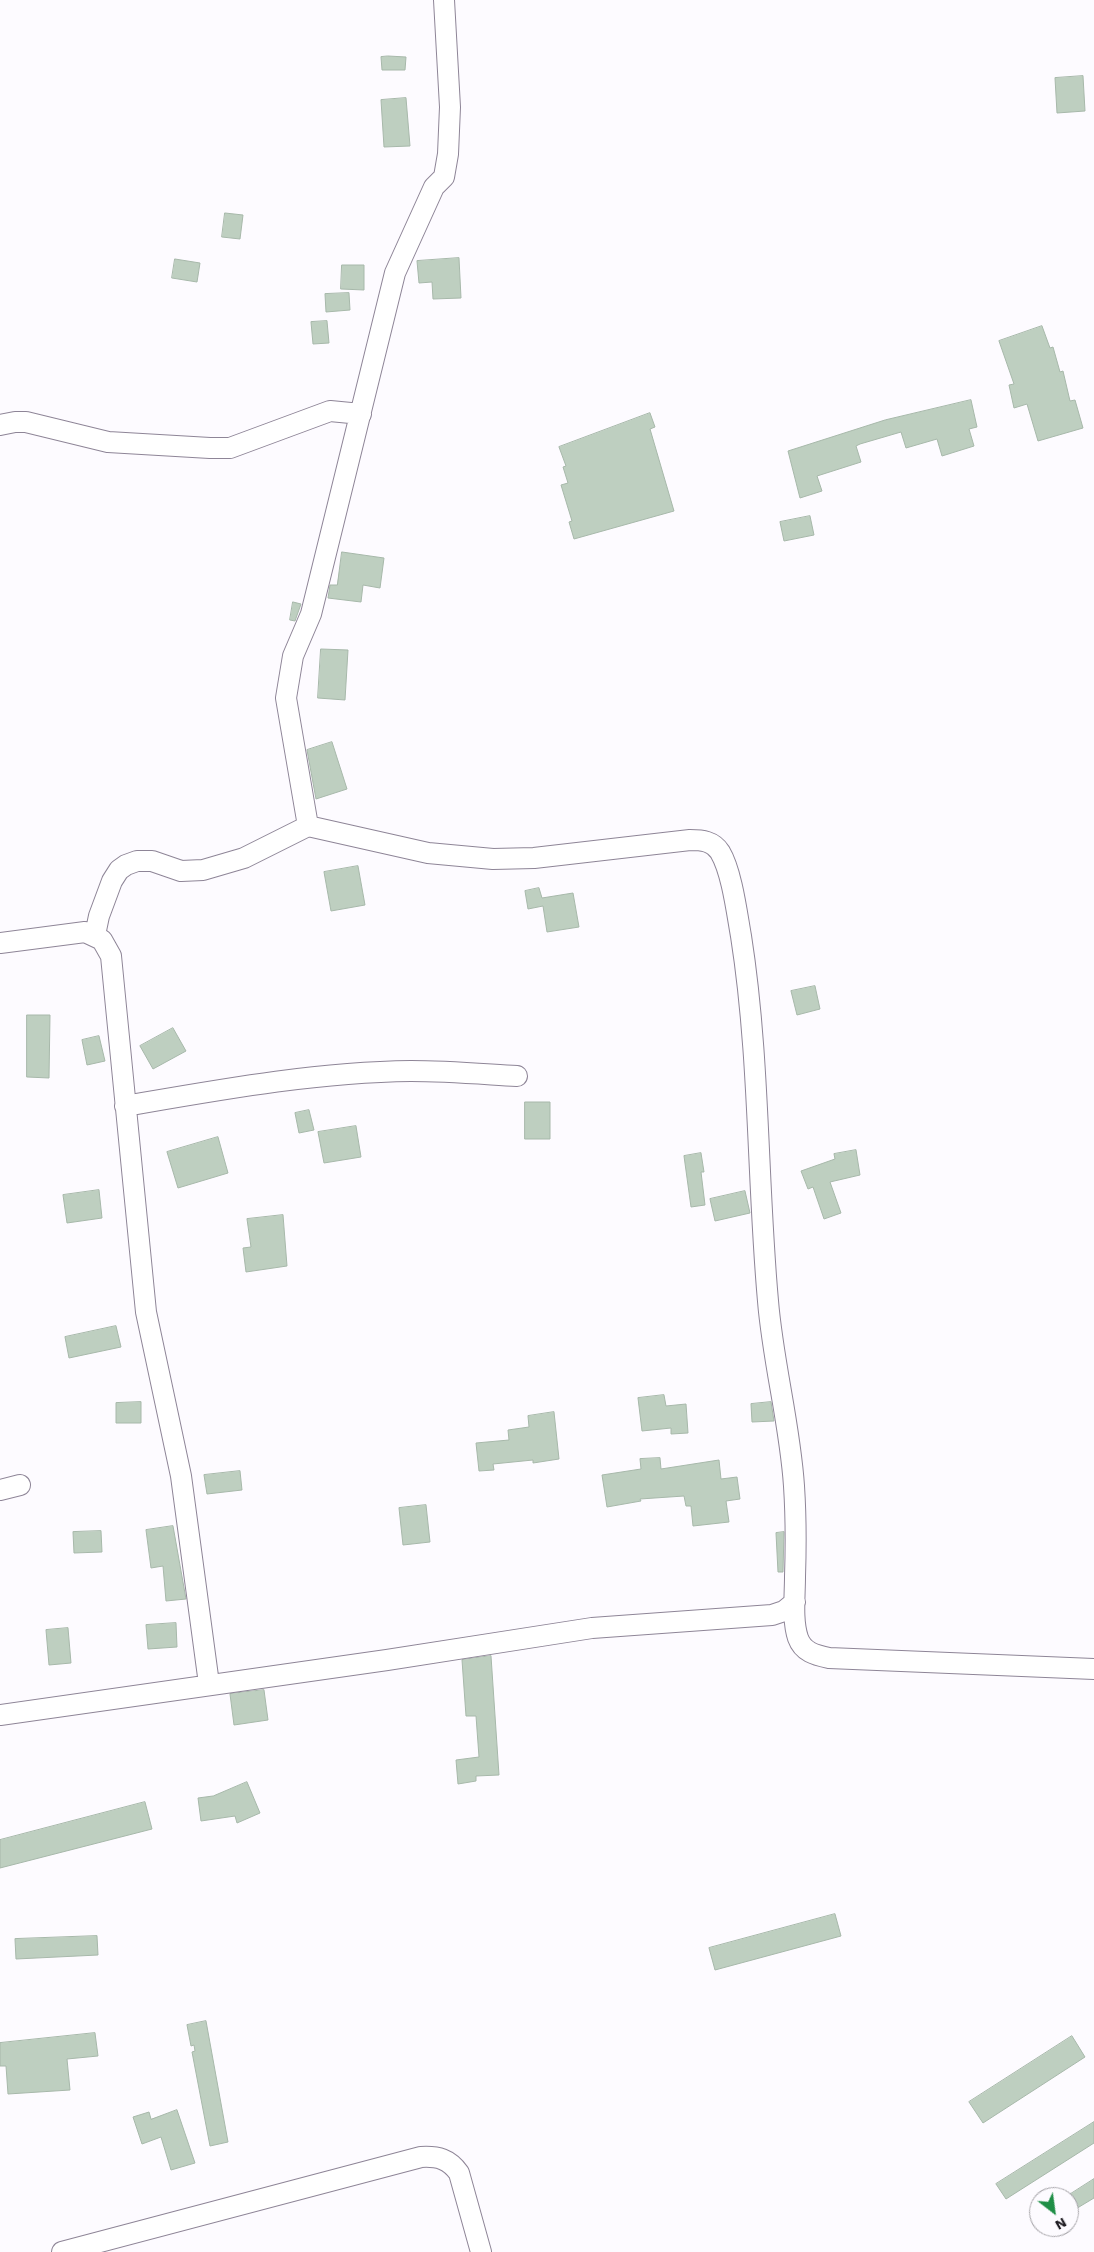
<!DOCTYPE html>
<html>
<head>
<meta charset="utf-8">
<style>
  body { margin:0 }
  #map { position:relative; width:1094px; height:2252px; overflow:hidden; background:#fdfbff; font-family:"Work Sans",sans-serif }
  canvas { display:block }
  .north { position:absolute; left:1029px; top:2187px; width:50px; height:50px; box-sizing:border-box; background:#fdfbff; border:1px solid #a4a2a7; border-radius:50%; rotate:150deg; font-size:14px; font-weight:700; line-height:20px; text-align:center; color:#1f1c22 }
  .north::after { content:''; display:block; margin:auto; width:18px; height:22px; background:#1f8e46; clip-path:polygon(50% 0,100% 100%,50% 72%,0 100%) }
</style>
</head>
<body>
<div id="map">
<canvas width="1094" height="2252"></canvas>
<div class="north">N</div>
</div>
<script>
const ctx = document.querySelector('canvas').getContext('2d');
ctx.lineJoin = 'round';
function fill(path, color) { ctx.fillStyle = color; ctx.fill(path, 'evenodd'); }
function strokePath(path, color, width, dash) { ctx.strokeStyle = color; ctx.lineWidth = width; ctx.lineCap = dash ? 'butt' : 'round'; ctx.setLineDash(dash || []); ctx.stroke(path); }
const building = new Path2D(`
  M388 56 406 57 405 70H382L381 57Z
  M1083 76 1085 111 1057 113 1055 78Z
  M406 98 410 146 384 147 381 100Z
  M225 213 243 215 240 239 222 237Z
  M459 258 461 298 433 299 432 282 419 283 417 261Z
  M175 259 200 263 197 282 172 278Z
  M342 265H364V290L341 289Z
  M349 293 350 310 326 312 325 294Z
  M327 321 329 343 313 344 311 322Z
  M1042 326 1050 348 1053 347 1060 372 1063 371 1070 401 1075 400 1083 428 1038 441 1027 404 1014 408 1009 385 1014 384 999 341Z
  M971 400 977 427 969 429 974 446 942 456 937 439 906 448 901 432 860 444 856 446 861 462 817 476 822 491 800 498 788 451 885 420Z
  M650 413 655 427 650 429 674 511 574 539 569 522 572 521 561 485 568 483 563 467 566 466 559 447Z
  M810 516 814 535 784 541 780 522Z
  M342 552 384 558 380 588 363 585 361 602 328 598 330 585H337Z
  M293 602 301 604 295 621 290 620Z
  M321 649 348 650 345 700 318 698Z
  M332 742 347 789 316 799 307 750Z
  M358 866 365 905 331 911 324 872Z
  M539 888 542 898 573 893 579 927 547 932 543 906 528 909 525 891Z
  M815 986 820 1009 797 1015 791 991Z
  M27 1015H50L49 1078 27 1077Z
  M173 1028 186 1051 153 1069 140 1046Z
  M99 1036 105 1061 87 1065 82 1040Z
  M525 1102H550V1139H525Z
  M309 1110 314 1130 299 1133 295 1113Z
  M356 1126 361 1157 324 1163 318 1132Z
  M218 1137 228 1173 178 1188 167 1152Z
  M856 1150 860 1175 830 1182 841 1213 824 1219 813 1187 808 1189 801 1171 835 1159 834 1154Z
  M701 1153 704 1172H701L705 1205 691 1207 684 1156Z
  M99 1190 102 1218 67 1223 63 1195Z
  M745 1191 750 1213 715 1221 710 1199Z
  M283 1215 287 1266 246 1272 243 1248 251 1247 247 1219Z
  M116 1326 121 1347 69 1358 65 1337Z
  M664 1395 666 1406 686 1404 688 1433 671 1434V1428L642 1431 638 1398Z
  M141 1402V1423H116V1403Z
  M771 1402 774 1421 752 1422 751 1404Z
  M554 1412 559 1459 533 1463V1460L493 1464 494 1470 479 1471 476 1443 509 1440 508 1430 529 1427 528 1416Z
  M660 1458 661 1469 719 1460 721 1479 737 1477 740 1499 726 1501 729 1522 693 1526 691 1506H686L684 1496 640 1499 641 1501 607 1507 602 1475 641 1469 640 1459Z
  M240 1471 242 1490 207 1494 204 1475Z
  M426 1505 430 1542 403 1545 399 1508Z
  M173 1526 186 1599 166 1601 163 1566 151 1568 146 1530Z
  M101 1531 102 1552 74 1553 73 1532Z
  M784 1532 783 1572H778L776 1533Z
  M176 1623 177 1647 148 1649 146 1625Z
  M68 1628 71 1663 49 1665 46 1630Z
  M491 1656 499 1775 476 1776V1781L458 1784 456 1760 479 1757 476 1716H466L462 1660Z
  M264 1690 268 1720 234 1725 230 1694Z
  M247 1782 260 1813 237 1823 235 1816 201 1821 198 1798 213 1796Z
  M145 1802 152 1829 0 1868V1840Z
  M835 1914 841 1936 715 1970 709 1948Z
  M97 1936 98 1955 16 1959 15 1939Z
  M206 2021 228 2142 210 2146 192 2052 195 2051 194 2045 191 2046 187 2025Z
  M95 2033 98 2056 67 2059 70 2090 8 2094 6 2066H0V2043Z
  M1072 2036 1085 2057 983 2123 969 2102Z
  M177 2110 195 2163 171 2170 161 2137 142 2144 133 2117 149 2112 151 2119Z
  M1094 2122V2143L1006 2199 996 2184Z
  M1094 2179V2198L1069 2213V2195Z`);
fill(building, '#becfc0');
strokePath(building, '#a7b8aa', 1);
const street = new Path2D(`
  M0 425 15 422H26L108 442 210 448H230L330 411 361 414
  M308 826 286 698 293 656 311 614 395 273 434 187 444 177 448 154 450 107 444 0
  M95 935 99 916 112 881 119 870 126 865 137 861H152L181 871 203 870 244 858 308 826 428 853 493 859 534 858 690 840C702 840 713 841 720 852 732 872 737 914 741 936 760 1057 757 1179 768 1301 773 1363 790 1424 794 1486 796 1516 796 1547 795 1577 795 1596 792 1620 798 1638 803 1652 815 1655 829 1658L1094 1669
  M0 943 85 932 102 940 111 956 146 1312 181 1476 209 1684
  M125 1106C218 1090 316 1072 411 1071 446 1071 482 1074 517 1076
  M0 1490 20 1485
  M0 1715 387 1660 592 1628 772 1615 784 1611 795 1602
  M62 2252 421 2157C438 2156 449 2159 459 2173L481 2252`);
strokePath(street, '#8e8597', 22);
strokePath(street, '#fff', 20);
</script>
</body>
</html>
